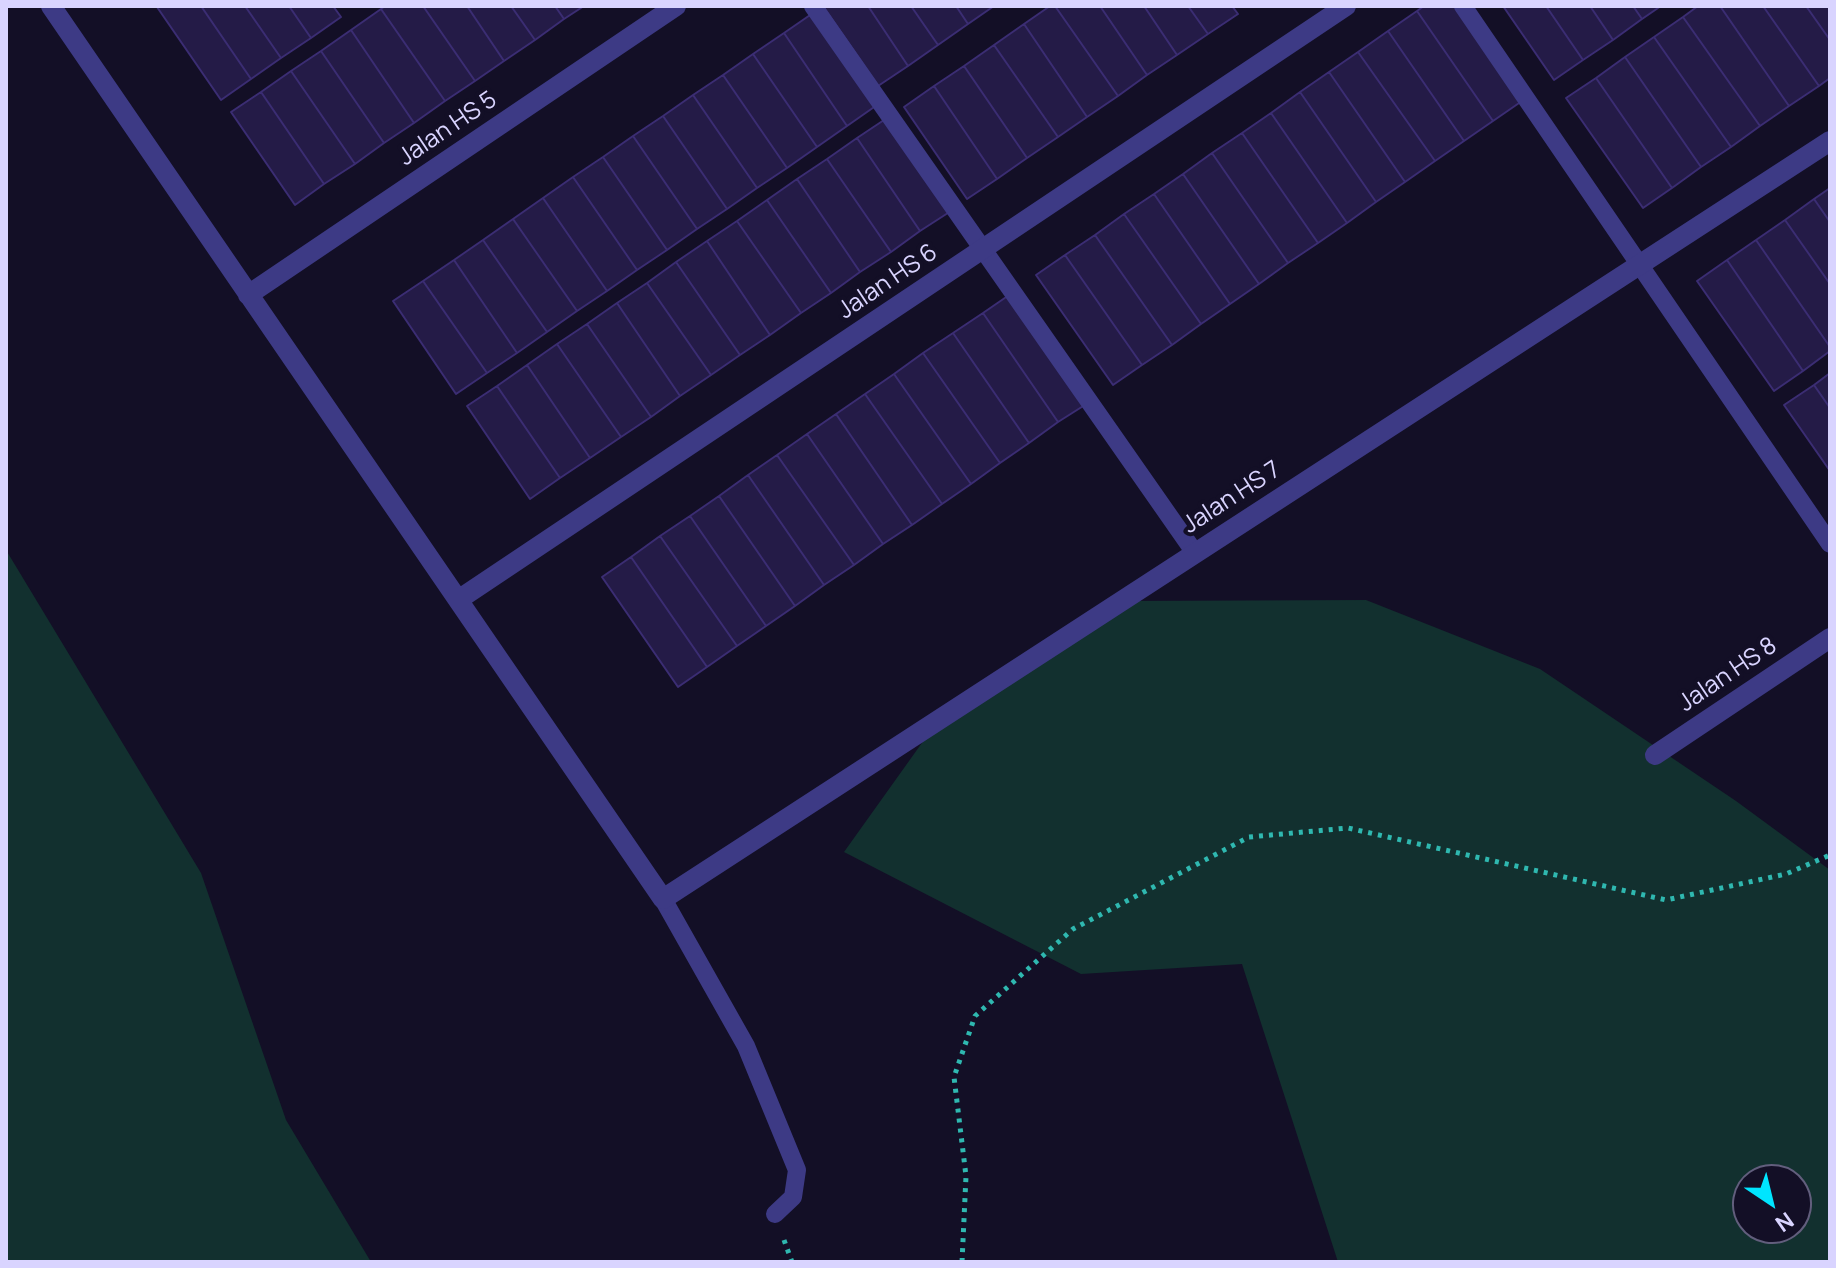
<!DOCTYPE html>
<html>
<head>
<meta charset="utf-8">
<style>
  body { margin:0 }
  #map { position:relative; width:1836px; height:1268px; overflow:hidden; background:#130f26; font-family:Manrope,sans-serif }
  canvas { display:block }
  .frame { position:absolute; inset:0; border:8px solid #d9d4ff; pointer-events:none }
  .north { position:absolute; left:1732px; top:1164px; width:80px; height:80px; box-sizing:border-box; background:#130f26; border:2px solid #625e7d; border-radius:50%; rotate:145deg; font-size:22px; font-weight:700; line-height:32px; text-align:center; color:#d9d4ff }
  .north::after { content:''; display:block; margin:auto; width:28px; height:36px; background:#00e5ff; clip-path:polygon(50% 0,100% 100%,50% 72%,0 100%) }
</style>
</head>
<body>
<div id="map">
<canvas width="1836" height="1268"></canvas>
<div class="frame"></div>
<div class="north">N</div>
</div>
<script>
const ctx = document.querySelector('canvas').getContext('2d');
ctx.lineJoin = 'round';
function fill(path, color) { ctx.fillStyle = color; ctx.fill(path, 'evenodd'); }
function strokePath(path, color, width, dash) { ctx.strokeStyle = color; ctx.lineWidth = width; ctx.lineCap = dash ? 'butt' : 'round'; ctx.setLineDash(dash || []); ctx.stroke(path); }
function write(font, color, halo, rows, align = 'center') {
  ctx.font = font + ' Manrope,sans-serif'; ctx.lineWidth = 8; ctx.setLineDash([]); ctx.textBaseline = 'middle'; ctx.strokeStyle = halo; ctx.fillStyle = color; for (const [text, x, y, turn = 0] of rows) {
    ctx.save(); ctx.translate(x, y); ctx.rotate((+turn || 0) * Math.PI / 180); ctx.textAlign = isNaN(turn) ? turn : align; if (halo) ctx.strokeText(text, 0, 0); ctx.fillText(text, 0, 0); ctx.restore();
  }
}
fill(new Path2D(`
  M6 550 201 873 286 1120 371 1262H6Z
  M1366 600 1540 669 1736 801 1830 870V1262H1338L1242 964 1081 974 844 852 929 733 1128 601ZM1748 1180H1796V1228H1748Z`), '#12302f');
const building = new Path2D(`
  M201 6H245L281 58 251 79Z
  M201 6 251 79 221 100 157 7Z
  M245 6H289L311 38 281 58Z
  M289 6H333L341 17 311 38Z
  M385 6H423L475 81 445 101 381 9Z
  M423 6H467L504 61 475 81Z
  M467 6H511L535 40 504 61Z
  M511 6H555L564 19 535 40Z
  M555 6H584L564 19Z
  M823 6H868L908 66 878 86Z
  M868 6H911L938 45 908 66Z
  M911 6H956L968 24 938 45Z
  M956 6H994L968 24Z
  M1050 6H1055L1118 96 1087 117 1024 24Z
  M1055 6H1100L1147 75 1118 96Z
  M1100 6H1144L1177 55 1147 75Z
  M1144 6H1188L1208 34 1177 55Z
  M1188 6H1232L1238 14 1208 34Z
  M1424 6H1457L1522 101 1493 121 1417 11Z
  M1503 6H1546L1583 60 1554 80Z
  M1546 6H1590L1613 40 1583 60Z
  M1590 6H1633L1642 19 1613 40Z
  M1633 6H1661L1642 19Z
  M1698 6H1720L1789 106 1760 126 1683 17Z
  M1720 6H1763L1819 86 1789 106Z
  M1763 6H1806L1830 40V78L1819 86Z
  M1806 6H1830V40Z
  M381 9 445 101 414 123 351 30Z
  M1417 11 1493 121 1464 141 1388 31Z
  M813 13 877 105 847 126 784 33Z
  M1683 17 1760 126 1731 147 1654 37Z
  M1024 24 1087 117 1058 137 994 45Z
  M351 30 414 123 384 143 321 51Z
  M1388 31 1464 141 1435 161 1358 52Z
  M784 33 847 126 817 147 753 54Z
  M1654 37 1731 147 1701 167 1625 57Z
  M994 45 1058 137 1027 158 964 66Z
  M321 51 384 143 355 164 291 71Z
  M1358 52 1435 161 1405 182 1329 72Z
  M753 54 817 147 787 168 723 75Z
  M1625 57 1701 167 1672 188 1596 78Z
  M964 66 1027 158 997 179 934 86Z
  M291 71 355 164 324 184 261 92Z
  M1329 72 1405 182 1376 202 1300 92Z
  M723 75 787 168 757 188 693 95Z
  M1596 78 1672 188 1643 208 1566 98Z
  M934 86 997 179 967 199 904 107Z
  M261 92 324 184 295 205 231 112Z
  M1300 92 1376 202 1347 223 1271 113Z
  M693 95 757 188 727 209 663 116Z
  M1271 113 1347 223 1318 243 1242 133Z
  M663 116 727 209 697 229 633 136Z
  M887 118 951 211 920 231 857 138Z
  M1242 133 1318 243 1288 263 1212 153Z
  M633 136 697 229 667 250 603 157Z
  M857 138 920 231 891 252 827 159Z
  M1212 153 1288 263 1259 284 1183 174Z
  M603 157 667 250 637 270 573 177Z
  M827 159 891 252 860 272 797 179Z
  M1183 174 1259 284 1230 304 1154 194Z
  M573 177 637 270 607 291 543 198Z
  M797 179 860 272 831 293 767 200Z
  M1830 188V222L1814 199Z
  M1154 194 1230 304 1201 324 1124 214Z
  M543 198 607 291 577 311 513 219Z
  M1814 199 1830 222V284L1785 220Z
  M767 200 831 293 801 313 737 221Z
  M1124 214 1201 324 1172 345 1095 235Z
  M513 219 577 311 547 332 483 240Z
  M1785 220 1830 284V347L1756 240Z
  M737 221 801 313 770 335 707 241Z
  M1095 235 1172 345 1142 365 1065 255Z
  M483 240 547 332 517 353 454 260Z
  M1756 240 1830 347V351L1803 371 1727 260Z
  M707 241 770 335 740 355 676 262Z
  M1065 255 1142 365 1113 385 1036 275Z
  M454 260 517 353 487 373 423 281Z
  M1727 260 1803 371 1774 391 1697 281Z
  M676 262 740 355 711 375 647 283Z
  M423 281 487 373 456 394 393 301Z
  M647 283 711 375 680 396 617 303Z
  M1012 293 1088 403 1058 422 983 313Z
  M617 303 680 396 651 417 587 324Z
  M983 313 1058 422 1029 443 953 333Z
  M587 324 651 417 621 437 557 344Z
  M953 333 1029 443 1000 463 923 353Z
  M557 344 621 437 590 458 527 365Z
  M923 353 1000 463 971 484 894 374Z
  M527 365 590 458 560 478 497 386Z
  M1830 373V408L1814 385Z
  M894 374 971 484 942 504 865 394Z
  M1814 385 1830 408V471L1784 405Z
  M497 386 560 478 530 499 467 406Z
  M865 394 942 504 912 525 836 414Z
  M836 414 912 525 883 544 807 434Z
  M807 434 883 544 854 565 777 455Z
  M777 455 854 565 824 585 748 475Z
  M748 475 824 585 795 606 719 496Z
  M719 496 795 606 766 626 690 516Z
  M690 516 766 626 737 646 660 536Z
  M660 536 737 646 707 667 631 557Z
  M631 557 707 667 678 687 602 577Z`);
fill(building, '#241b47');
strokePath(building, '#3b2d73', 2);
strokePath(new Path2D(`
  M784 1240 792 1262
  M962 1262 966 1176 954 1077 975 1016 1073 929 1249 837 1348 828 1666 900 1786 874 1830 855`), '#2fb8b0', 5, [4, 6]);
strokePath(new Path2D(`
  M813 6 1195 553
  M1463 6 1830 544
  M663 899 746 1046 797 1170 793 1197 775 1214`), '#3d3a85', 18);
strokePath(new Path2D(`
  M51 6 663 899 1830 141
  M248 295 676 6
  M458 600 1346 6
  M1655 755 1830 638`), '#3d3a85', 20);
write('24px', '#d9d4ff', '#130f26', [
  ["Jalan HS 5",448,129,-34],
  ["Jalan HS 6",888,282,-34],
  ["Jalan HS 7",1232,498,-33],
  ["Jalan HS 8",1728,675,-34]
]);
</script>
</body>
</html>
